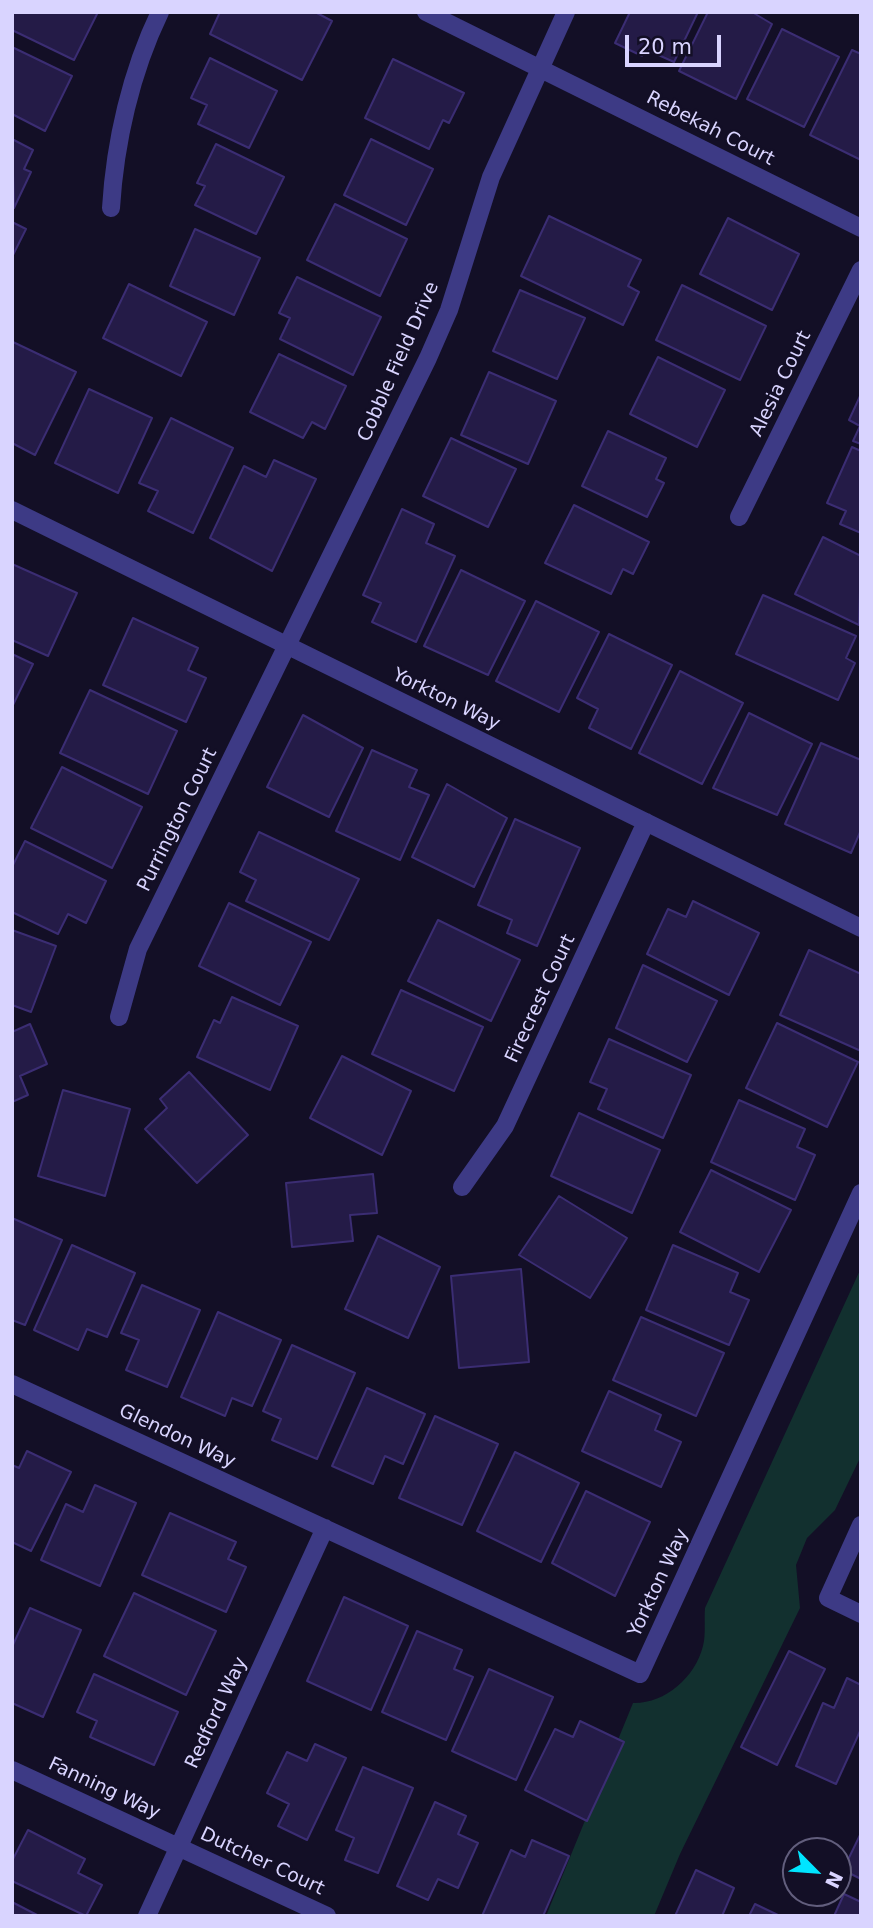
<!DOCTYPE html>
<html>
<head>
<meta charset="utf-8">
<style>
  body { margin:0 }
  #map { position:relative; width:873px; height:1928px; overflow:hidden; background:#130f26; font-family:"DejaVu Sans",sans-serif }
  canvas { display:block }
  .frame { position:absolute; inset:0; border:14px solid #d9d4ff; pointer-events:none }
  .north { position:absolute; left:782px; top:1837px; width:70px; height:70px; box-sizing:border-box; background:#130f26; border:2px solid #625e7d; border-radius:50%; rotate:115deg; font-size:19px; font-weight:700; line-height:28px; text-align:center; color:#d9d4ff }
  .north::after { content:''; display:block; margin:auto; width:24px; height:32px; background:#00e5ff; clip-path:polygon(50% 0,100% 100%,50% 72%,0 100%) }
  .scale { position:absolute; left:625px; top:35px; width:96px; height:32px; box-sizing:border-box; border:4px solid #d9d4ff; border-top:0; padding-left:9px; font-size:21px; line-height:24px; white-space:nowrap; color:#d9d4ff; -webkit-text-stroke:5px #130f26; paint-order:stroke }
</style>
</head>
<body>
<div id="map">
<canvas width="873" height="1928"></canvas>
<div class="frame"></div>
<div class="north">N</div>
<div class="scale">20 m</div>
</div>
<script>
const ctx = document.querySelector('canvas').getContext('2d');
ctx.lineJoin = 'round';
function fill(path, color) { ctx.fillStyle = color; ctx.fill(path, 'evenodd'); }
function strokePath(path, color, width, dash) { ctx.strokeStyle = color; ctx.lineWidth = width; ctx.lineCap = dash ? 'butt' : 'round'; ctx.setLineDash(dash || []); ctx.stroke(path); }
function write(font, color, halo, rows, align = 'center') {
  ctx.font = font + ' "DejaVu Sans",sans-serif'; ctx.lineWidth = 5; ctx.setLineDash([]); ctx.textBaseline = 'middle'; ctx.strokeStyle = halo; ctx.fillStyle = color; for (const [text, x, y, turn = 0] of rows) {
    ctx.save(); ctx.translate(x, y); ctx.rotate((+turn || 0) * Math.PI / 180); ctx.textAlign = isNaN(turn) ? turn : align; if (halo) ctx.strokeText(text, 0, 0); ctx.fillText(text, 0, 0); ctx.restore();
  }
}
fill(new Path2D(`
  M861 1268V1456L835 1510 807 1538 796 1565 800 1608 680 1854 654 1916H546L633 1703C664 1704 695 1678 703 1646 706 1634 704 1620 705 1608Z`), '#12302f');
const building = new Path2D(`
  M12 12H98L74 60 12 30Z
  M220 12H315L332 21 302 80 210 34Z
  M630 12H698L674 62 645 49 642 56 615 43Z
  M708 12H752L772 24 736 99 679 71Z
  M782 29 839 57 804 127 747 99Z
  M12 47 72 76 45 131 12 114Z
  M852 50 861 54V160L810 135Z
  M210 58 277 91 249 148 198 124 207 105 191 98Z
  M393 59 464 93 449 123 443 120 429 149 365 118Z
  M12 139 33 150 24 169 31 172 14 208Z
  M371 139 433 169 406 225 344 195Z
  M216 144 284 177 256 234 195 205 205 186 197 183Z
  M335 204 407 239 380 296 307 260Z
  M549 216 641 260 628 286 639 292 623 325 521 276Z
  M728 218 799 254 772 310 700 274Z
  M12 222 26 229 12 257Z
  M195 229 260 258 234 315 170 286Z
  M297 277 381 317 353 375 280 339 290 318 279 313Z
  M129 284 207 322 181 376 103 338Z
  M682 285 766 326 740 380 656 340Z
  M520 290 585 318 557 379 493 351Z
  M13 342 76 372 35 455 12 443Z
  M279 354 346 386 325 429 312 422 303 438 250 412Z
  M658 357 725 390 697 447 630 414Z
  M489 372 556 401 528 464 461 435Z
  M89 389 152 418 118 493 55 463Z
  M861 394V444L853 441 860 426 849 420Z
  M171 418 233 448 193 533 148 511 158 491 139 483Z
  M608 431 666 458 656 479 664 483 647 517 582 486Z
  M451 438 516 469 488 527 423 496Z
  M852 447 861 451V533L840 524 846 511 827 503Z
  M274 460 316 479 272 571 210 538 244 466 266 477Z
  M574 505 649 542 633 574 623 569 611 594 545 563Z
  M402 509 434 524 426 543 455 556 416 642 372 622 381 603 363 595Z
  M823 537 861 556 859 625 795 594Z
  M12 564 77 593 48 656 12 640Z
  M461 570 525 601 488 675 424 646Z
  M763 595 856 636 846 658 855 663 838 700 736 654Z
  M536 601 599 632 559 712 496 681Z
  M133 618 198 648 188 670 206 678 186 722 103 685Z
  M609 634 672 665 631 749 589 728 598 709 577 698Z
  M12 654 33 664 12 707Z
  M680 671 743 703 702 784 639 753Z
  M90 690 177 731 148 794 60 753Z
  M749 713 812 744 777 815 713 788Z
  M303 715 363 748 329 817 267 787Z
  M821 743 861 760V830L851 853 785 824Z
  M372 750 417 770 409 787 429 795 400 860 336 831Z
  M62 767 142 807 112 868 31 828Z
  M447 784 507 818 474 887 412 857Z
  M515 819 580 848 537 946 507 933 512 920 478 905Z
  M259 832 359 879 329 940 246 901 256 880 240 872Z
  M25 841 106 881 86 923 68 914 58 934 12 912V867Z
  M693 901 759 933 729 995 647 954 668 909 686 917Z
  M229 903 311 942 280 1005 199 966Z
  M438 920 520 960 491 1021 408 981Z
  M12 930 56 946 31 1012 12 1005Z
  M809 950 861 974V1051L780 1015Z
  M643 965 717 1001 687 1062 616 1028Z
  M401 990 483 1027 454 1091 372 1054Z
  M232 997 298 1026 270 1090 197 1057 214 1020 220 1023Z
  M777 1023 858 1062 827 1127 746 1088Z
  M30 1024 47 1064 20 1076 28 1095 12 1102V1032Z
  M609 1039 691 1075 663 1138 598 1109 607 1089 590 1082Z
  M342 1056 411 1091 382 1155 310 1118Z
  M189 1072 248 1135 197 1183 145 1129 167 1108 160 1099Z
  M63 1090 130 1109 105 1196 38 1176Z
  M739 1100 805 1129 797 1147 815 1155 795 1200 711 1162Z
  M579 1113 660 1150 632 1213 551 1176Z
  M711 1170 791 1210 759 1272 680 1232Z
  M373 1174 377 1213 350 1215 353 1241 292 1247 286 1183Z
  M559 1196 627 1238 590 1298 519 1255Z
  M12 1218 62 1240 25 1325 12 1320Z
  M378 1236 440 1267 408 1338 345 1309Z
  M72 1245 135 1273 107 1337 87 1329 78 1350 34 1330Z
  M673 1245 738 1273 730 1292 749 1300 729 1345 646 1310Z
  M521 1269 529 1362 459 1368 451 1276Z
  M142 1285 200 1310 167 1387 126 1370 139 1340 121 1333Z
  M218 1312 281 1340 252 1406 232 1398 225 1416 181 1397Z
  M641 1317 724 1353 696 1416 613 1380Z
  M292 1345 355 1373 317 1459 272 1440 281 1419 263 1411Z
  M367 1388 425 1414 403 1464 385 1456 373 1484 332 1466Z
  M609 1391 661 1415 655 1430 681 1442 661 1487 582 1451Z
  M435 1416 498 1444 462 1525 399 1498Z
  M27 1451 71 1472 31 1551 12 1542V1465L19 1468Z
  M515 1452 579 1483 541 1562 477 1531Z
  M95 1485 136 1503 100 1586 41 1560 66 1504 83 1512Z
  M586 1491 650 1522 615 1596 552 1563Z
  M170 1513 236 1542 228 1559 246 1567 226 1612 142 1575Z
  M134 1593 216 1631 186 1695 104 1656Z
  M344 1597 408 1626 371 1710 307 1681Z
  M30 1608 81 1630 43 1717 12 1703V1647Z
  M417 1631 462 1650 454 1669 473 1677 446 1740 382 1712Z
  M789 1651 825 1669 777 1765 741 1747Z
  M489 1669 553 1697 516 1780 452 1751Z
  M94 1674 178 1712 154 1765 90 1737 97 1721 77 1712Z
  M847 1678 861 1685V1729L836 1784 796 1766 823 1703 834 1708Z
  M580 1721 624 1742 587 1821 525 1790 555 1729 573 1737Z
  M315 1744 346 1758 307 1840 278 1826 289 1804 267 1793 287 1752 307 1761Z
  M363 1767 413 1788 378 1873 345 1860 354 1838 336 1830Z
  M435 1802 466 1816 458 1834 478 1843 458 1888 438 1879 428 1900 397 1886Z
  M28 1830 85 1859 78 1873 102 1885 86 1916 12 1881V1861Z
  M861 1833V1879L843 1870Z
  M532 1840 569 1856 543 1916H482L511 1850 525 1857Z
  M696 1870 734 1888 722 1916H675Z
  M844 1894 861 1902V1916H834Z
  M12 1902 39 1916H12Z
  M755 1904 780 1916H749Z`);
fill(building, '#241b47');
strokePath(building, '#3b2d73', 2);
strokePath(new Path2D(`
  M426 12 861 228
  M111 208C115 142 131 72 160 12
  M12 510 861 928
  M739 517 861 270
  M119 1017 138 949 428 358 449 310 491 177 566 12
  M462 1187 505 1126 646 822
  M12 1384 640 1674 861 1193
  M861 1525 828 1598 861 1614
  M12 1770 327 1916
  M147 1916 325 1528`), '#3d3a85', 18);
write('19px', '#d9d4ff', '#130f26', [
  ["Rebekah Court",710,129,27],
  ["Cobble Field Drive",399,362,-66],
  ["Alesia Court",781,384,-64],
  ["Yorkton Way",446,700,26],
  ["Purrington Court",178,820,-64],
  ["Firecrest Court",541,999,-65],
  ["Glendon Way",177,1437,25],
  ["Yorkton Way",659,1583,-65],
  ["Redford Way",217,1713,-65],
  ["Fanning Way",104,1789,25],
  ["Dutcher Court",262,1862,25]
]);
</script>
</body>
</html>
